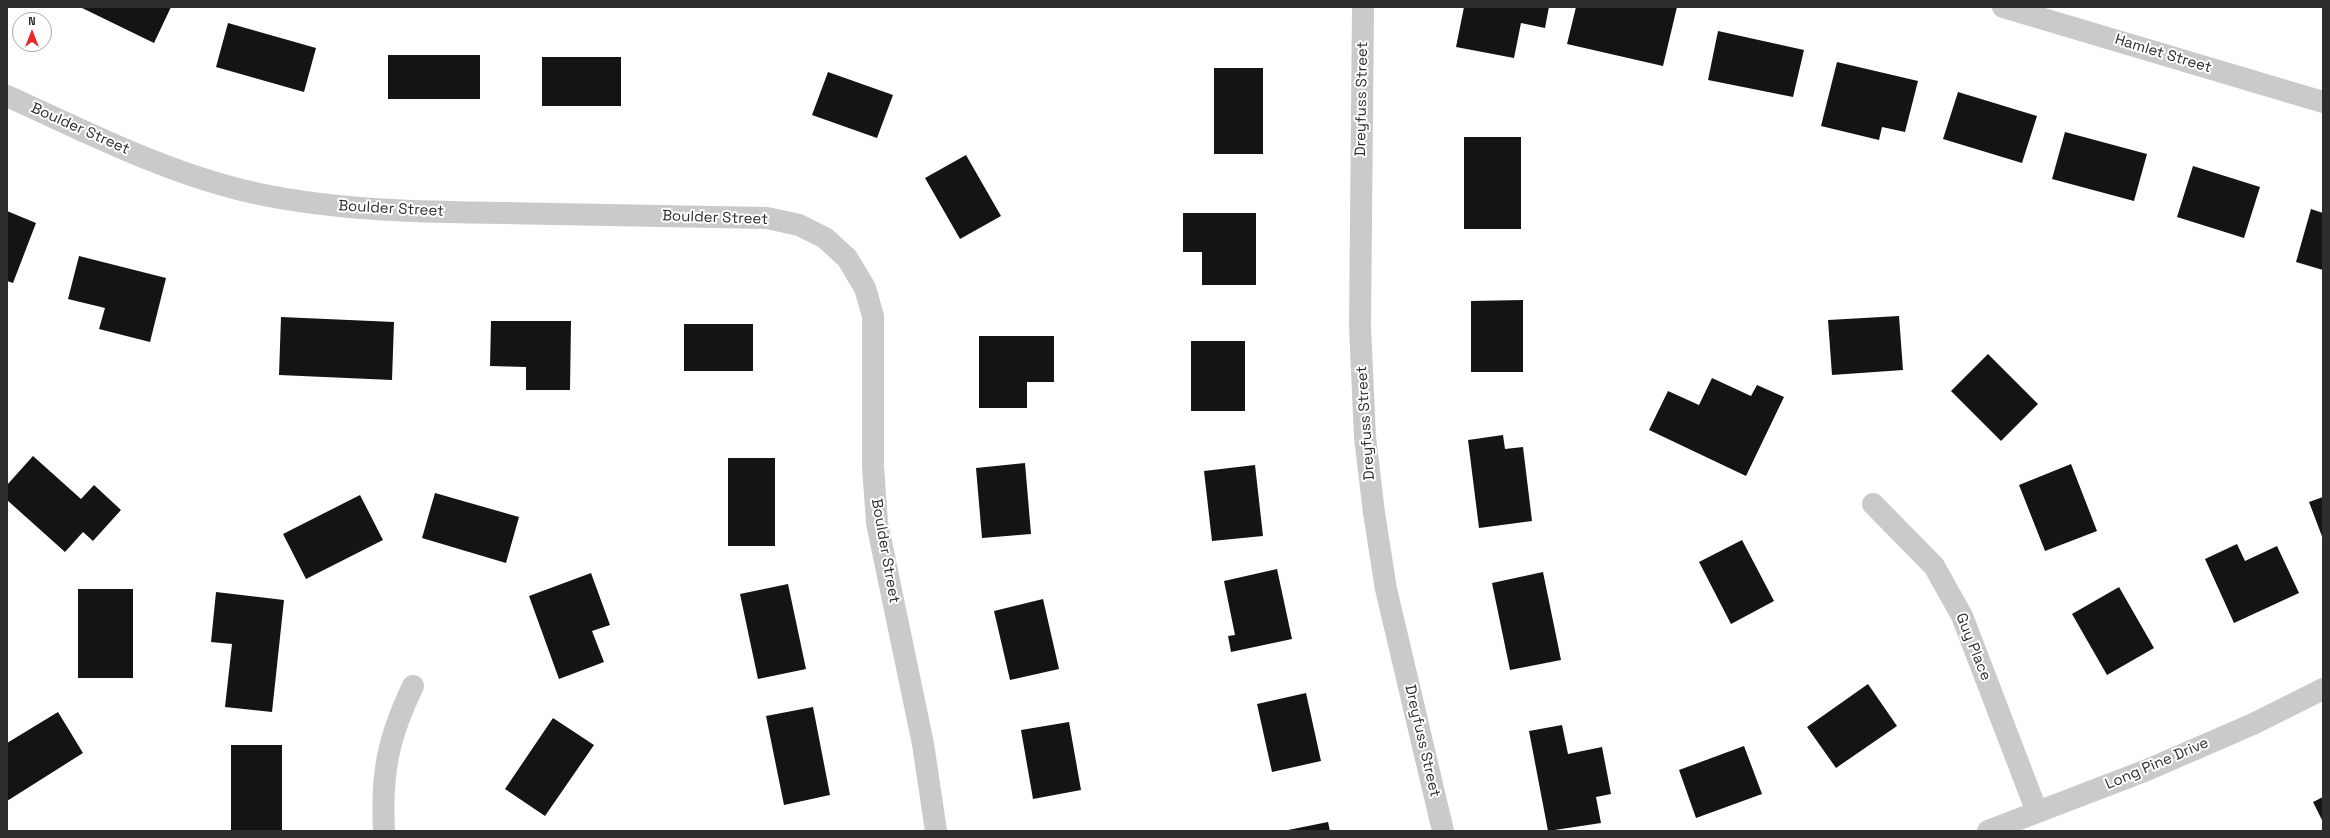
<!DOCTYPE html>
<html>
<head>
<meta charset="utf-8">
<style>
  body { margin:0 }
  #map { position:relative; width:2330px; height:838px; overflow:hidden; background:#fff; font-family:"Space Grotesk",sans-serif }
  canvas { display:block }
  .frame { position:absolute; inset:0; border:8px solid #2d2d2d; pointer-events:none }
  .north { position:absolute; left:12px; top:12px; width:40px; height:40px; box-sizing:border-box; background:#fff; border:1px solid #ababab; border-radius:50%; rotate:0deg; font-size:11px; font-weight:700; line-height:16px; text-align:center; color:#2d2d2d }
  .north::after { content:''; display:block; margin:auto; width:14px; height:18px; background:#eb272e; clip-path:polygon(50% 0,100% 100%,50% 72%,0 100%) }
</style>
</head>
<body>
<div id="map">
<canvas width="2330" height="838"></canvas>
<div class="frame"></div>
<div class="north">N</div>
</div>
<script>
const ctx = document.querySelector('canvas').getContext('2d');
ctx.lineJoin = 'round';
function fill(path, color) { ctx.fillStyle = color; ctx.fill(path, 'evenodd'); }
function strokePath(path, color, width, dash) { ctx.strokeStyle = color; ctx.lineWidth = width; ctx.lineCap = dash ? 'butt' : 'round'; ctx.setLineDash(dash || []); ctx.stroke(path); }
function write(font, color, halo, rows, align = 'center') {
  ctx.font = font + ' "Space Grotesk",sans-serif'; ctx.lineWidth = 4; ctx.setLineDash([]); ctx.textBaseline = 'middle'; ctx.strokeStyle = halo; ctx.fillStyle = color; for (const [text, x, y, turn = 0] of rows) {
    ctx.save(); ctx.translate(x, y); ctx.rotate((+turn || 0) * Math.PI / 180); ctx.textAlign = isNaN(turn) ? turn : align; if (halo) ctx.strokeText(text, 0, 0); ctx.fillText(text, 0, 0); ctx.restore();
  }
}
fill(new Path2D(`
  M80 7H171L154 43Z
  M1464 7H1549L1545 28 1521 23 1514 58 1456 47Z
  M1576 7H1677L1663 66 1567 44Z
  M228 23 316 48 304 92 216 67Z
  M1718 31 1804 50 1793 97 1708 80Z
  M388 55H480V99H388Z
  M542 57H621V106H542Z
  M1837 62 1918 81 1905 132 1882 127 1879 140 1821 126Z
  M1214 68H1263V154H1214Z
  M828 72 893 95 877 138 812 115Z
  M1958 92 2037 116 2022 163 1943 139Z
  M2065 132 2147 154 2134 201 2052 179Z
  M1464 137H1521V229H1464Z
  M966 155 1001 216 960 239 925 178Z
  M2193 166 2260 187 2244 238 2177 217Z
  M2311 209 2323 213V270L2296 262Z
  M7 211 36 223 13 283 7 281Z
  M1183 213H1256V285H1202V252H1183Z
  M79 256 166 278 150 342 99 329 105 308 68 299Z
  M1523 300V372H1471V301Z
  M1899 316 1903 370 1832 375 1828 320Z
  M281 317 394 322 392 380 279 375Z
  M491 321H571L570 390H526V367L490 366Z
  M684 324H753V371H684Z
  M979 336H1054V382H1027V408H979Z
  M1191 341H1245V411H1191Z
  M1988 354 2038 404 2001 441 1951 391Z
  M1712 378 1751 396 1757 385 1784 397 1746 476 1649 430 1668 391 1699 405Z
  M1503 435 1505 449 1523 447 1532 521 1479 528 1468 440Z
  M33 456 81 499 94 485 121 510 93 541 83 532 65 552 7 500V485Z
  M728 458H775V546H728Z
  M1025 463 1031 534 982 538 976 468Z
  M2071 464 2097 531 2045 551 2019 485Z
  M1255 465 1263 536 1212 541 1204 471Z
  M435 493 519 517 506 563 422 538Z
  M360 495 383 540 306 579 283 534Z
  M2323 497V539L2309 502Z
  M1742 540 1774 601 1731 624 1699 562Z
  M2237 544 2245 561 2277 546 2299 593 2234 623 2205 559Z
  M1277 569 1292 639 1231 652 1228 636 1235 635 1224 581Z
  M1543 572 1561 660 1510 670 1492 583Z
  M591 573 610 625 592 631 604 662 559 679 529 596Z
  M788 584 806 669 758 679 740 594Z
  M2119 587 2154 648 2107 675 2072 614Z
  M78 589H133V678H78Z
  M216 592 284 600 272 712 225 707 232 644 211 642Z
  M1043 599 1059 669 1010 680 994 611Z
  M1868 684 1897 726 1836 768 1807 727Z
  M1306 693 1321 761 1272 772 1257 704Z
  M813 707 830 795 784 805 766 716Z
  M58 712 83 753 7 801V743Z
  M553 718 594 745 545 816 505 789Z
  M1069 722 1081 790 1033 799 1021 730Z
  M1562 725 1568 754 1602 747 1611 794 1596 797 1601 823 1548 831 1529 731Z
  M231 745H282V831H231Z
  M1744 746 1762 794 1696 818 1679 770Z
  M2323 797V822L2313 802Z
  M1328 822 1330 831H1288V830Z`), '#141414');
strokePath(new Path2D(`
  M1363 7 1360 326 1365 437 1374 513 1386 589 1443 831
  M2003 7 2323 102
  M7 96C89 133 170 175 259 194 341 211 424 212 508 213 594 215 680 216 767 218L799 225 825 238 847 258 865 288 873 316V466L877 523 923 744 936 831
  M1873 504 1934 566 1962 616 2037 812
  M384 831C381 773 388 738 413 686
  M1988 831 2147 770 2253 724 2323 689`), '#cacaca', 22);
write('15px', '#2d2d2d', '#fff', [
  ["Hamlet Street",2163,54,17],
  ["Dreyfuss Street",1362,99,-89],
  ["Boulder Street",80,129,24],
  ["Boulder Street",391,209,3],
  ["Boulder Street",715,218,2],
  ["Dreyfuss Street",1366,423,-94],
  ["Boulder Street",885,551,80],
  ["Guy Place",1973,647,68],
  ["Dreyfuss Street",1422,741,77],
  ["Long Pine Drive",2157,764,-23]
]);
</script>
</body>
</html>
